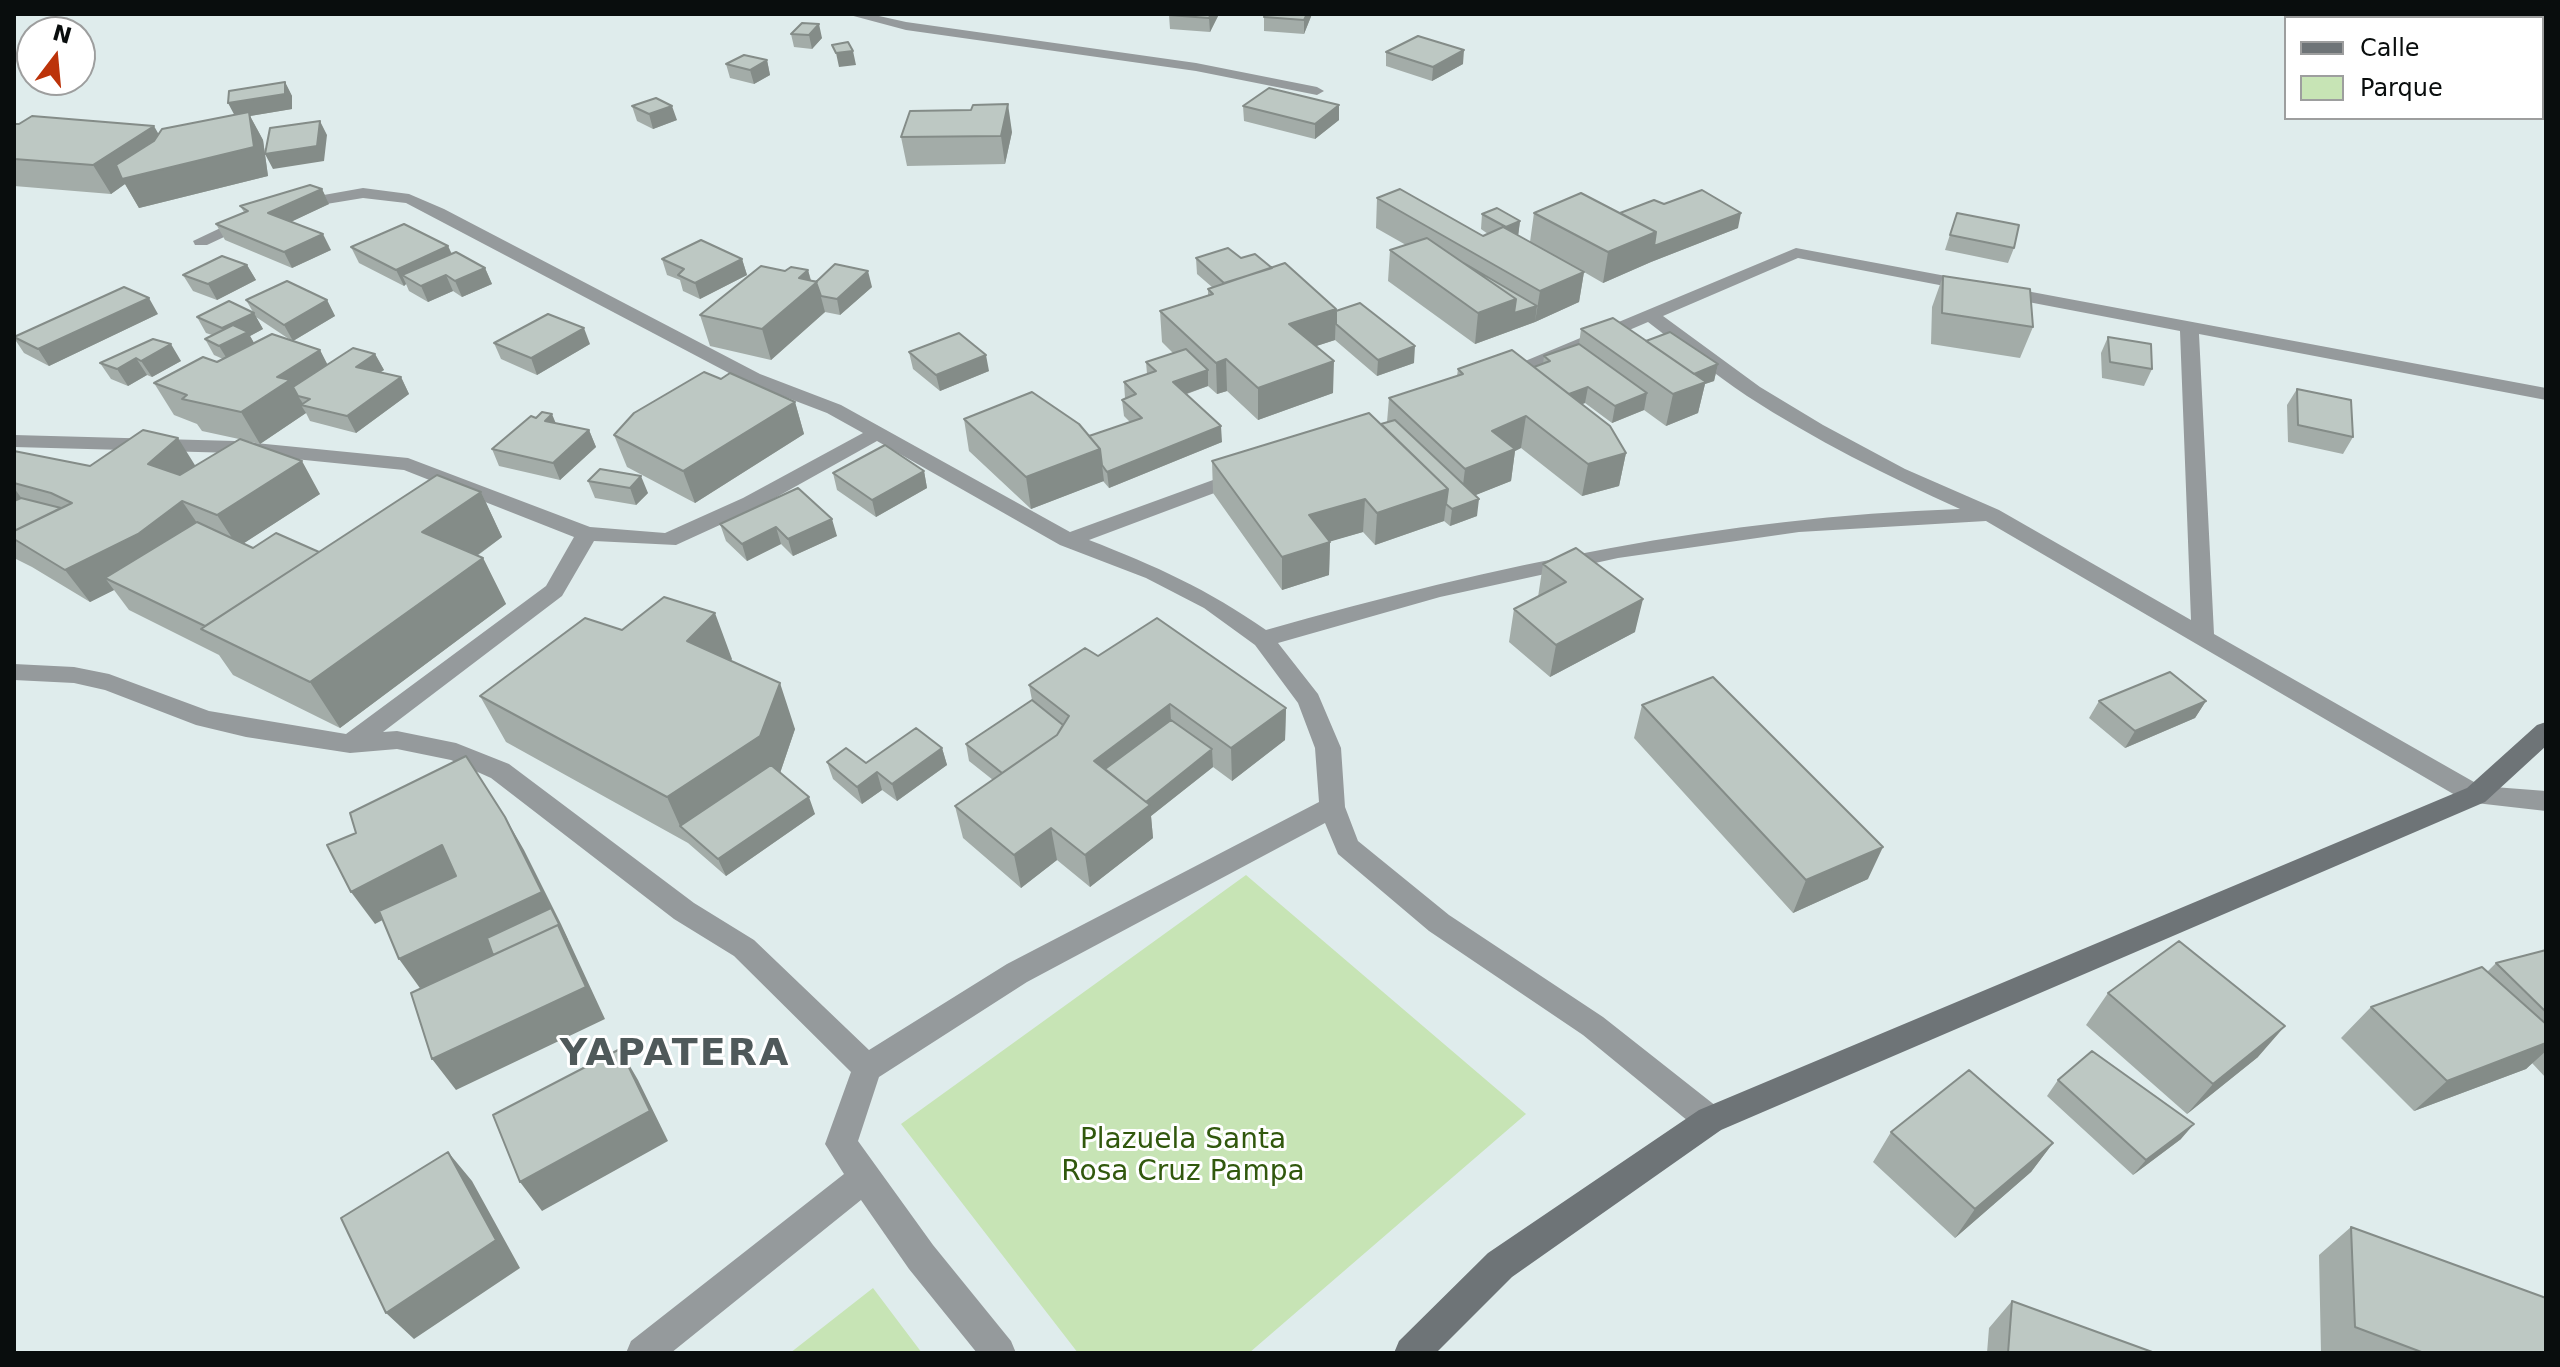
<!DOCTYPE html>
<html>
<head>
<meta charset="utf-8">
<style>
  body { margin:0 }
  #map { position:relative; width:2560px; height:1367px; overflow:hidden; background:#dfecec; font-family:"DejaVu Sans",sans-serif }
  canvas { display:block }
  .frame { position:absolute; inset:0; border:16px solid #090d0d; pointer-events:none }
  .legend { position:absolute; left:2284px; top:16px; width:260px; height:104px; box-sizing:border-box; background:#fff; border:2px solid #9d9e9e; margin:0; padding:10px 14px; list-style:none; font-size:24px; color:#090d0d }
  .legend li { display:flex; align-items:center; gap:16px; height:40px }
  .legend b { width:40px; border:2px solid #9d9e9e }
  .north { position:absolute; left:16px; top:16px; width:80px; height:80px; box-sizing:border-box; background:#fff; border:2px solid #9d9e9e; border-radius:50%; rotate:16deg; font-size:22px; font-weight:700; line-height:32px; text-align:center; color:#090d0d }
  .north::after { content:''; display:block; margin:auto; width:28px; height:36px; background:#bc330a; clip-path:polygon(50% 0,100% 100%,50% 72%,0 100%) }
</style>
</head>
<body>
<div id="map">
<canvas width="2560" height="1367"></canvas>
<div class="frame"></div>
<ul class="legend">
<li><b style="height:10px;background:#6e7477"></b>Calle</li>
<li><b style="height:22px;background:#c7e4b5"></b>Parque</li>
</ul>
<div class="north">N</div>
</div>
<script>
const ctx = document.querySelector('canvas').getContext('2d');
ctx.lineJoin = 'round';
function fill(path, color) { ctx.fillStyle = color; ctx.fill(path, 'evenodd'); }
function strokePath(path, color, width, dash) { ctx.strokeStyle = color; ctx.lineWidth = width; ctx.lineCap = dash ? 'butt' : 'round'; ctx.setLineDash(dash || []); ctx.stroke(path); }
function write(font, color, halo, rows, align = 'center') {
  ctx.font = font + ' "DejaVu Sans",sans-serif'; ctx.lineWidth = 6; ctx.setLineDash([]); ctx.textBaseline = 'middle'; ctx.strokeStyle = halo; ctx.fillStyle = color; for (const [text, x, y, turn = 0] of rows) {
    ctx.save(); ctx.translate(x, y); ctx.rotate((+turn || 0) * Math.PI / 180); ctx.textAlign = isNaN(turn) ? turn : align; if (halo) ctx.strokeText(text, 0, 0); ctx.fillText(text, 0, 0); ctx.restore();
  }
}
fill(new Path2D(`
  M1246 875 1526 1114 1249 1353H1078L901 1124Z
  M873 1288 922 1353H790Z`), '#c7e4b5');
fill(new Path2D(`
  M846 14H870L906 22 1196 63 1317 87 1324 91 1317 95 1196 71 906 30Z
  M363 188 409 194 444 209 760 374 841 405 1070 532 1235 472H1249L1252 476 1249 480 1089 540C1156 566 1207 589 1266 630 1494 565 1723 517 1960 509 1887 476 1815 440 1747 396 1713 373 1681 347 1648 322L1508 382 1501 384 1491 378 1494 374 1796 248 2546 388V400L2199 334 2214 634 2481 786 2546 791V811L2467 802 1986 521 1799 532 1618 558 1440 597 1278 643 1318 694 1341 748 1345 807 1358 841 1449 915 1603 1017 1721 1110 1726 1120 1721 1130 1710 1134 1699 1130 1583 1035 1429 931 1338 854 1325 823 1027 982 879 1077 858 1141 933 1245 1011 1341 1016 1353H977L909 1269 861 1200 671 1353H626L631 1341 844 1174 825 1144 851 1072 734 956 674 919 491 778 451 760 397 749 350 753 246 737 196 725 105 690 74 683 14 680V664L74 667 109 674 209 711 346 734 546 586 574 537 404 470 235 453 14 447V435L235 441 408 458 590 527 665 533 743 498 863 433 827 413 746 382 406 203 363 198 296 209 288 204 290 201ZM1798 258 2180 331 2191 620 1999 510 1905 469 1823 425 1760 387 1663 316ZM877 441 1060 545 1146 578 1204 608 1255 645 1298 703 1315 748 1319 802 1007 964 869 1050 754 940 694 903 509 764 456 743 397 731 383 732 562 596 594 541 676 545 757 508Z
  M250 214 256 216 258 219 256 222 207 245H195L193 241Z`), '#959a9c');
fill(new Path2D(`
  M2546 722V746L2485 802 1721 1130 1512 1277 1436 1353H1394L1399 1341 1488 1253 1699 1110 2467 788 2537 725Z`), '#6e7477');
fill(new Path2D(`
  M1219 14 1210 32 1170 29 1169 15Z
  M1312 14 1304 34 1264 31V17Z
  M802 23 822 38 812 49 794 47 791 34Z
  M1386 52 1463 64 1432 81 1386 66Z
  M767 60 770 75 754 84 730 78 726 64Z
  M285 82 292 96V109L250 116 263 140 268 176 139 208 125 184 111 194 14 186V124L159 134 234 115Z
  M632 106 677 120 653 129 637 121Z
  M1243 106 1339 120 1315 139 1244 121Z
  M1012 132 1005 164 907 166 901 137Z
  M322 189 329 204 290 222 331 250 292 268 225 240 216 224 244 212 240 206Z
  M1377 198 1483 236 1488 234 1481 229 1482 214 1520 221 1518 235 1530 242 1534 213H1620L1738 228 1651 262 1603 283 1584 272 1579 302 1535 322 1475 344 1388 281 1390 250 1406 245 1376 228Z
  M1957 213 2014 248 2008 263 1945 250Z
  M448 246 452 254 485 268 492 284 462 297 453 291 428 302 409 291 406 284 404 286 359 263 351 247Z
  M1196 258H1241L1272 268 1414 363 1377 376 1335 340 1316 346 1333 393 1258 420 1227 391 1217 394 1208 386 1187 394 1222 442 1109 488 1103 481 1031 509 969 451 964 419 1089 436 1130 422 1124 416 1122 400 1125 398 1124 382 1147 374 1146 362 1173 353 1162 342 1160 311 1208 296V289L1212 287 1197 274Z
  M662 259H742L747 275 700 299 683 291 680 280 667 275Z
  M247 265 256 280 217 300 193 291 183 275Z
  M808 270 811 280 872 287 840 315 825 312 771 360 710 346 700 315 785 271Z
  M1943 276 2033 327 2020 358 1931 344 1932 307Z
  M246 300H327L335 316 293 341 320 350 327 365 375 354 384 370 380 372 401 377 409 394 356 433 310 421 306 413 260 444 246 441 320 494 244 543 253 548 319 552 481 492 502 537 477 556 483 558 506 604 340 728 233 675 219 655 129 610 114 590 90 602 32 567 14 558V451L90 466H195L239 439 202 431 197 424 174 415 154 383 223 359 214 355 205 339 212 335 206 333 197 317 253 312ZM256 317 292 341 254 343 250 336 263 329Z
  M158 314 49 366 24 353 14 338V336Z
  M1581 329 1646 341 1718 364 1714 381 1705 384 1698 413 1666 426 1644 410 1612 423 1585 403 1582 404 1626 453 1619 486 1582 496 1521 448 1515 451 1511 481 1475 495 1477 516 1450 526 1444 521 1375 545 1363 532 1330 541 1329 575 1282 590 1213 493 1212 461 1387 422 1389 398 1457 376 1458 369 1534 367 1543 364 1544 356 1579 344Z
  M2108 337 2152 369 2144 386 2102 378 2101 353Z
  M153 339 181 361 152 377 147 375 128 386 111 379 100 363Z
  M494 343 590 344 537 375 501 359Z
  M909 352 989 371 940 391 913 369Z
  M721 379 795 402 804 434 695 503 627 467 614 435Z
  M2297 389 2353 437 2343 454 2288 442 2287 405Z
  M556 423 589 430 596 447 560 480 499 466 492 449Z
  M600 469 648 493 636 505 595 498 588 481Z
  M924 471 927 488 876 517 837 490 833 473Z
  M798 488 837 536 793 556 781 544 747 561 726 541 720 524Z
  M1543 564 1635 632 1550 677 1509 642 1514 609 1538 597Z
  M622 630 732 659 731 661 795 729 780 773 815 814 726 876 688 843 506 742 480 696Z
  M1098 656 1286 708 1285 740 1232 781 1213 767 1151 816 1153 838 1090 887 1057 860 1021 888 963 838 955 806 993 780 969 761 966 744 1032 700 1029 685Z
  M2099 701H2206L2195 718 2125 748 2089 718Z
  M1642 705 1868 879 1793 913 1634 738Z
  M942 748 947 765 897 801 882 790 862 804 833 779 827 762 866 763Z
  M2546 950V1078L2532 1063 2526 1069 2414 1111 2341 1038 2371 1007 2487 972 2496 963Z
  M2108 993 2258 1057 2187 1114 2086 1025Z
  M2058 1080 2181 1139 2133 1175 2047 1096Z
  M1891 1132 2053 1143 2031 1172 1955 1238 1873 1162Z
  M2351 1227 2546 1353H2321L2319 1255Z
  M2012 1301 2155 1353H1987L1989 1328Z`), '#a3aca8');
fill(new Path2D(`
  M1211 14H1219L1210 32 1209 18Z
  M1307 14H1312L1304 34V20Z
  M819 24 822 38 812 49 809 35Z
  M1464 50 1463 64 1432 81 1433 67Z
  M853 51 856 65 839 67 836 53Z
  M767 60 770 75 754 84 750 70Z
  M285 82 292 96V109L250 116 263 140 268 176 139 208 125 184 111 194 93 165 154 126 170 154 236 118 228 103Z
  M1008 104 1012 132 1005 164 1001 136Z
  M1339 105V120L1315 139V124Z
  M672 106 677 120 653 129 649 114Z
  M320 121 327 135 324 161 273 169 265 154Z
  M322 189 329 204 276 229 268 213Z
  M1741 213 1738 228 1651 262 1603 283 1608 252 1656 232Z
  M1520 221 1518 237 1504 242 1506 227Z
  M323 234 331 250 292 268 284 252Z
  M448 246 455 262 402 275 406 284 404 286 396 270Z
  M742 259 747 275 700 299 695 283Z
  M247 265 256 280 217 300 208 284Z
  M485 268 492 284 462 297 455 281Z
  M808 270 812 286 817 282 825 312 771 360 762 329 799 278Z
  M868 271 872 287 840 315 837 299Z
  M1584 272 1579 302 1535 322 1540 291Z
  M446 275 453 291 428 302 421 286Z
  M149 298 158 314 49 366 38 349Z
  M1516 299 1537 306 1535 322 1475 344 1478 313Z
  M327 300 335 316 293 341 284 325Z
  M1336 309 1335 340 1289 355V324Z
  M254 313 263 329 250 336 257 348 229 362 219 346 230 341 222 328Z
  M584 328 590 344 537 375 531 358Z
  M171 344 181 361 152 377 141 361Z
  M1415 346 1414 363 1377 376 1378 360Z
  M320 350 336 381 298 396 304 405H301L306 413 260 444 241 412 277 377Z
  M375 354 384 370 364 383 356 367Z
  M986 355 989 371 940 391 936 375Z
  M136 358 147 375 128 386 117 369Z
  M1226 359 1227 391 1217 394 1216 363Z
  M1334 361 1333 393 1258 420V388Z
  M1718 364 1714 381 1705 384 1698 413 1666 426 1673 394 1678 380Z
  M1208 370V386L1174 398 1173 382Z
  M401 377 409 394 356 433 347 416Z
  M1588 387 1585 403 1553 416 1555 400Z
  M1647 393 1644 410 1612 423 1615 406Z
  M795 402 804 434 695 503 683 471Z
  M552 414 559 431 545 421Z
  M1526 416 1521 448 1515 451 1511 481 1461 501 1465 469 1492 431Z
  M1221 426 1222 442 1109 488 1107 472Z
  M589 430 596 447 560 480 553 463Z
  M178 438 198 470 170 496 148 464Z
  M1100 449 1104 481 1031 509 1026 477Z
  M1626 453 1619 486 1582 496 1588 464Z
  M302 461 320 494 238 547 217 515Z
  M924 471 927 488 876 517 872 500Z
  M641 476 648 493 636 505 630 488Z
  M14 488 34 515 14 525Z
  M1448 489 1444 521 1375 545 1377 513Z
  M481 492 502 537 446 578 422 532Z
  M1365 499 1363 532 1308 548 1309 515Z
  M1479 499 1477 516 1450 526 1452 509Z
  M182 501 204 533 105 578 114 590 90 602 65 570Z
  M832 519 837 536 793 556 788 539Z
  M776 527 781 544 747 561 742 544Z
  M1330 542 1329 575 1282 590V557Z
  M483 558 506 604 340 728 310 682Z
  M1643 599 1635 632 1550 677 1556 645Z
  M715 613 732 659 705 687 687 641Z
  M780 683 795 729 777 782 680 826 667 797Z
  M2206 701 2195 718 2125 748 2135 731Z
  M1170 704 1172 737 1108 786 1094 761Z
  M1286 708 1285 740 1232 781 1231 748Z
  M942 748 947 765 897 801 892 784Z
  M1212 749 1213 767 1151 816 1153 838 1090 887 1085 855 1137 810Z
  M877 772 882 790 862 804 857 787Z
  M809 797 815 814 726 876 718 859Z
  M505 817 524 850 561 924 605 1019 456 1090 432 1059 422 991 399 959Z
  M1051 828 1057 860 1021 888 1014 855Z
  M442 845 463 878 375 924 351 892Z
  M1883 847 1868 879 1793 913 1806 880Z
  M2285 1026 2258 1057 2187 1114 2213 1084Z
  M2546 1043V1051L2526 1069 2414 1111 2447 1081Z
  M620 1049 638 1080 668 1141 542 1211 520 1182Z
  M2194 1124 2181 1139 2133 1175 2146 1160Z
  M2053 1143 2031 1172 1955 1238 1975 1209Z
  M448 1152 472 1181 520 1268 414 1339 386 1313Z`), '#848c88');
const building = new Path2D(`
  M1170 14H1211L1209 18 1169 15Z
  M1265 14H1307L1304 20 1264 17Z
  M802 23 819 24 809 35 791 34Z
  M1418 36 1464 50 1433 67 1386 52Z
  M848 42 853 51 836 53 832 45Z
  M744 55 767 60 750 70 726 64Z
  M285 82V94L228 103 229 91Z
  M1269 88 1339 105 1315 124 1243 106Z
  M656 98 672 106 649 114 632 106Z
  M1008 104 1001 136 901 137 910 111 971 110 973 105Z
  M249 112 254 147 122 179 116 165 154 141 162 129Z
  M32 116 154 126 93 165 14 159V124H19Z
  M320 121 317 146 265 154 270 128Z
  M310 185 322 189 268 213 323 234 284 252 216 224 248 211 240 206Z
  M1400 189 1483 236 1503 227 1584 272 1540 291 1377 198Z
  M1702 190 1741 213 1654 246 1656 232 1620 213 1654 200 1664 204Z
  M1581 193 1656 232 1608 252 1534 213Z
  M1497 208 1520 221 1506 227 1482 214Z
  M1957 213 2019 225 2014 248 1950 235Z
  M404 224 448 246 396 270 351 247Z
  M1427 238 1516 299 1478 313 1390 250Z
  M701 240 742 259 695 283 678 275 684 269 662 259Z
  M1228 248 1241 258 1255 254 1272 268 1224 283 1196 258Z
  M456 252 485 268 455 281 446 275 421 286 402 275Z
  M222 256 247 265 208 284 183 275Z
  M1462 262 1537 306 1514 313 1516 299Z
  M1285 263 1336 309 1289 324 1334 361 1258 388 1226 359 1216 363 1160 311 1213 294 1208 289Z
  M835 264 868 271 837 299 821 296 816 282Z
  M761 266 785 271 791 267 808 270 799 278 817 282 762 329 700 315Z
  M1943 276 2030 289 2033 327 1942 313Z
  M287 281 327 300 284 325 246 300Z
  M124 287 149 298 38 349 14 337Z
  M229 301 254 313 222 328 197 317Z
  M1360 303 1415 346 1378 360 1336 324V311Z
  M548 314 584 328 531 358 494 343Z
  M1613 318 1706 382 1673 394 1581 329Z
  M233 325 248 332 219 346 205 339Z
  M1670 332 1718 364 1694 374 1646 341Z
  M959 333 986 355 936 375 909 352Z
  M272 334 320 350 277 377 290 380 241 412 182 399 187 395 154 383 203 357 217 362Z
  M2108 337 2151 344 2152 369 2110 362Z
  M153 339 171 344 141 361 136 358 117 369 100 363Z
  M1579 344 1647 393 1615 406 1588 387 1569 394 1534 367 1550 361 1544 356Z
  M353 348 375 354 356 367 401 377 347 416 301 405 310 399 298 396 293 387Z
  M1186 349 1208 370 1173 382 1221 426 1107 472 1102 465 1100 449 1089 436 1142 418 1122 400 1136 394 1124 382 1156 371 1146 362Z
  M1512 350 1610 426 1626 453 1588 464 1526 416 1492 431 1515 449 1465 469 1389 398 1463 374 1458 369Z
  M704 372 721 379 730 373 795 402 683 471 614 435 634 413Z
  M2297 389 2351 400 2353 437 2298 425Z
  M1032 392 1079 424 1100 449 1026 477 964 419Z
  M542 412 552 414 545 421 589 430 553 463 492 449 531 416 536 418Z
  M1369 413 1448 489 1377 513 1365 499 1309 515 1330 542 1282 557 1212 461Z
  M1395 420 1479 499 1452 509 1446 504 1448 489 1381 424Z
  M143 430 178 438 148 464 180 475 240 439 302 461 217 515 182 501 138 534 65 570 14 539V531L72 503 51 493 14 483V451L90 466Z
  M885 445 924 471 872 500 833 473Z
  M600 469 641 476 630 488 588 481Z
  M437 475 481 492 422 532 483 558 310 682 201 629Z
  M798 488 832 519 788 539 776 527 742 544 720 524Z
  M21 498 61 508 14 531V501Z
  M197 522 253 548 276 533 319 552 205 626 105 578Z
  M1576 548 1643 599 1556 645 1514 609 1566 582 1543 564Z
  M664 597 715 613 687 641 780 683 760 736 667 797 480 696 585 618 622 630Z
  M1157 618 1286 708 1231 748 1170 704 1094 761 1150 805 1085 855 1051 828 1014 855 955 806 1057 735 1069 716 1029 685 1085 648 1098 656Z
  M2170 672 2206 701 2135 731 2099 701Z
  M1713 677 1883 847 1806 880 1642 705Z
  M1032 700 1063 725 1057 735 1002 773 966 744Z
  M1171 720 1212 749 1146 802 1105 769Z
  M916 728 942 748 892 784 877 772 857 787 827 762 846 748 866 763Z
  M466 756 505 817 542 892 399 959 379 911 456 876 442 845 351 892 327 845 356 833 350 813Z
  M771 765 809 797 718 859 680 826Z
  M551 908 567 940 558 925 493 955 487 938Z
  M558 925 586 987 432 1059 411 993Z
  M2179 941 2285 1026 2213 1084 2108 993Z
  M2546 950V1012L2496 963Z
  M2482 967 2546 1024V1043L2447 1081 2371 1007Z
  M620 1049 650 1111 520 1182 493 1115Z
  M2092 1051 2194 1124 2146 1160 2058 1080Z
  M1969 1070 2053 1143 1975 1209 1891 1132Z
  M448 1152 496 1240 386 1313 341 1218Z
  M2351 1227 2546 1298V1353H2424L2355 1327Z
  M2012 1301 2155 1353H2008Z`);
fill(building, '#bdc8c3');
strokePath(building, '#848c88', 2);
write('28px', '#31580d', '#fff', [
  ["Plazuela Santa",1183,1141],
  ["Rosa Cruz Pampa",1183,1173]
]);
ctx.letterSpacing = '2px';
write('bold 38px', '#4f595a', '#fff', [
  ["YAPATERA",675,1055]
]);
ctx.letterSpacing = '0px';
</script>
</body>
</html>
